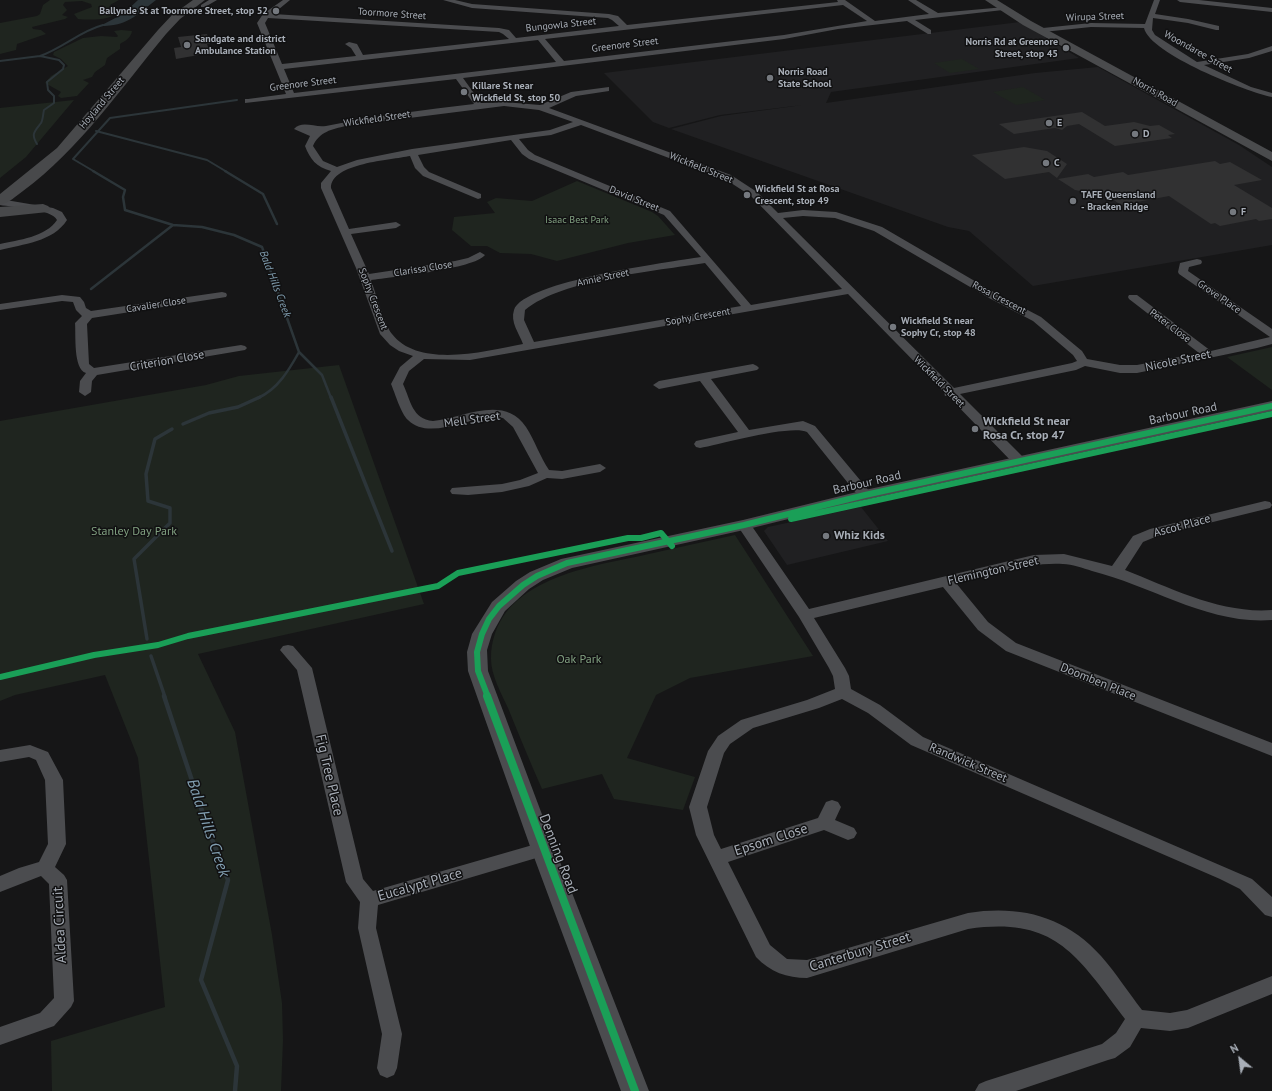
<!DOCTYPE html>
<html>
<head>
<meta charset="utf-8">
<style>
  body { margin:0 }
  #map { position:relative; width:1272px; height:1091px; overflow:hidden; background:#161617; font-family:"PT Sans",sans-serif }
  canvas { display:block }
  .north { position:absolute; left:1220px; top:1039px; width:40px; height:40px; -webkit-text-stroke:3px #111112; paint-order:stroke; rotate:331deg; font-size:11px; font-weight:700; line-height:16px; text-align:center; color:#a8aeb7 }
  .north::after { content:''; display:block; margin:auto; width:14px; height:18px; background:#a8aeb7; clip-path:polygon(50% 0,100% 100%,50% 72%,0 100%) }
</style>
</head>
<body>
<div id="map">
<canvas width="1272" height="1091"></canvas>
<div class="north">N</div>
</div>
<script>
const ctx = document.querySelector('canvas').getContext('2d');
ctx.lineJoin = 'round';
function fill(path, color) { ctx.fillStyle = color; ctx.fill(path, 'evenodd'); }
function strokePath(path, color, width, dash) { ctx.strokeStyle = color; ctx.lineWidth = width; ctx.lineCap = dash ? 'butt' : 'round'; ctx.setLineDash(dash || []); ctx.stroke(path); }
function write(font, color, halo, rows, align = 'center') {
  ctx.font = font + ' "PT Sans",sans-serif'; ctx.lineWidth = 3; ctx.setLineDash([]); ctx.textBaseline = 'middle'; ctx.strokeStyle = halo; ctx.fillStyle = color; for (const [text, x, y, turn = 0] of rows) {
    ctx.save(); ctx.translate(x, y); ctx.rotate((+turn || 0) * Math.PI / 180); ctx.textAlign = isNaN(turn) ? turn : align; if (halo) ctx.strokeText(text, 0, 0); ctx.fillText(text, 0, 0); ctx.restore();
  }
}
fill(new Path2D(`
  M1020 22 1079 58 831 92 826 103 1035 73 1098 67 1239 145 1272 167V245L1033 286 969 231 948 227 671 129 721 116 803 105 720 115 669 128 653 122 604 73Z
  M861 507 888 541 787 565 764 531 768 527Z`), '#202022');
fill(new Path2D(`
  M50 0H119L110 5 119 11C111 21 90 20 78 19L74 14 92 7 91 4 82 1 65 2 63 5 67 10 62 15 68 17 65 19 32 27 33 29 41 30 46 34 17 44 16 50 0 54V23L37 16 40 14 43 5Z
  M121 30 132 31C131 38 125 41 120 44V49L107 58 105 65 95 72 92 77 83 80 89 83 77 96 61 98 58 96 61 92 45 83 51 76 68 66 61 59 53 55 54 52 83 38 101 36 117 37 118 36 114 31Z
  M962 59 979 69 950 73 934 63Z
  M1023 87 1045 100 1016 105 993 92Z
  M74 100 26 157 0 178V108Z
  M577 181 652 212 658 216 675 235 628 243 557 261 531 254 500 253 487 246H471L452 230 454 217 495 213 487 202 496 198 532 201Z
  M1272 347V390L1227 357Z
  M339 365 424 604 198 654 235 732 272 935 282 1003 283 1040 281 1091H52L51 1041 165 1007 138 758 105 675 15 695 0 701V421L206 385 239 376Z
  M735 535 813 656 690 678 656 695 627 758 695 777 683 810 614 799 602 774 542 789C530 762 519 735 508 708 501 693 491 675 491 659 492 582 582 568 640 556 671 549 703 542 735 535Z`), '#1f251f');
fill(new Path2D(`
  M138 0H156C135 16 128 26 100 26L123 14Z`), '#2c3539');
strokePath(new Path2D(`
  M0 61 40 56
  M96 131 207 160 227 172
  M37 144C31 134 34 132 41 123 43 120 43 114 44 110L54 103V96L48 90 47 82 63 69 64 65 59 60 40 56C63 48 80 31 103 25
  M95 172 73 159 110 118 237 100`), '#2c3539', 2);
strokePath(new Path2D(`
  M93 171 125 190 123 197 125 210 173 225 202 227 234 235 262 247 299 352C289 370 278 389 258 398
  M225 171 263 194 277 224
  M91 289 173 225
  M299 352 322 375 331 398`), '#2c3539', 2.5);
strokePath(new Path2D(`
  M331 397 392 551
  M183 424 209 413 238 407 260 397
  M147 639 134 559 170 523V508L148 501 146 474 155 439 172 429
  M151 656 165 697`), '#2c3539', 3.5);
strokePath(new Path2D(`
  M164 696 208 829 228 880 201 980 237 1066 235 1091`), '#2c3539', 4.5);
fill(new Path2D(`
  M207 34 210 44H207L210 53 176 59 174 48 181 47 178 37Z
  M1082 112 1105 126 1134 122 1150 126 1159 125 1175 134 1168 135 1172 138 1115 146 1079 124 1067 126 1062 130 1055 128 1014 134 999 124Z
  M1024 147 1047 151 1067 164 1057 178 1049 172 1005 179 972 155Z
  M1215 161 1220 164 1230 162 1262 180 1234 185 1272 208V219L1259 221 1256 219 1220 226 1215 223 1211 224 1169 196 1121 205 1099 190 1085 192 1075 190 1058 179 1088 174 1094 177 1123 172 1128 175Z`), '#313132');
fill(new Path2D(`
  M209 0H217L205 7H201V5Z
  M283 0H290L273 14 499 28 509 30 516 38 619 26 612 20 608 18 472 8 443 0H455L472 4 609 14 618 16 627 25 838 2 837 0H845L875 21 929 14 908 0H916L938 13 1005 7 1007 8 1003 10 915 20 931 30V34H928L907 21 838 29 784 39 463 78 481 103 504 102 540 105 571 92 609 87V91L576 96 549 108 731 175 757 192 778 213 803 210 836 212 882 227 997 294 1041 317 1082 351 1087 359 1120 365H1137L1199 353 1129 299 1128 297 1129 295H1137L1211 351 1270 337 1179 274 1178 272 1180 263 1197 259 1201 260 1202 262 1201 264 1189 267 1188 271 1272 329V344L1257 348 1137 373H1120L1085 366 1076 370 960 394 1024 458 1025 461 1019 465 1014 464 948 396H945L944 392 848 294 470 360 424 359 409 371 403 384C411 401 412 419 433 421 463 418 504 394 526 427 535 441 540 457 549 470L562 471 600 464 606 468 600 472 562 479 547 478 529 486 502 492 468 495 452 494 450 491 452 488 502 484 520 480 538 473 513 427 503 418C475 412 431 443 408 420 401 414 395 393 391 384L400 367 413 356 399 351 390 345 380 334 356 268 321 188V183L331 171C316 167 310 159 305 146L310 136 294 129C302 120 315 128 326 126 374 116 424 110 474 104L456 79 245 103V99H248L286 94 257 23 263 14ZM843 5 867 21 784 35 564 61 545 39ZM268 18 499 32 503 34 509 39 363 55 357 44 349 42 345 44 351 48 356 56 282 64 265 23ZM538 40 556 62 294 93 284 69ZM504 106 539 110 573 122 550 130 412 149 357 160 337 167 323 161 313 146C319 132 332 129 346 126ZM581 125 725 179 751 196 842 289 751 305 670 211 535 155 528 150 519 139 551 135ZM511 140 522 154 529 159 664 215 701 257C670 262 524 281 514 310 510 322 519 333 523 344 487 351 419 369 392 334 384 324 376 294 371 280 392 277 474 269 485 255L480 252 468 258 455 261 369 274 351 234 396 228 401 225 396 222 349 229 331 188C331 163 391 160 410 156L415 168 423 176 478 199 481 198V194L429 172 424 167 418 155ZM803 216 835 218 874 231 989 298 1033 321 1073 355 1077 361 1072 363 954 388 783 218ZM705 263 741 306 534 342 524 320 525 310C563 279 656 271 705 263Z
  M1154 0H1160L1155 14 1188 19 1219 26V30H1216L1188 23 1153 18 1152 30 1155 35 1197 62 1248 54 1272 46V51L1249 58 1204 65 1251 87 1272 93V97C1247 92 1150 54 1144 28L1091 27 1043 32 1039 30 1043 28 1091 23 1145 24Z
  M1177 0H1199L1272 8V12L1180 2Z
  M0 199 53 208 62 212 67 220C53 242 23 244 0 250V244C18 240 46 237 57 220 52 209 13 207 0 205Z
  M222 292 226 293 227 295 226 297 92 318 87 324 89 364 94 368 241 345 245 346 247 348 245 350 97 375 92 381 91 392 85 396 79 392 80 381 86 373C73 369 76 335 75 323L82 316 76 310 73 302 62 301 0 310V304L62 295 80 297 84 302 86 308 91 311Z
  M753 364 757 366 759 368 757 370 711 379 749 430 803 421 815 426 870 492 872 495 870 498H860L807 432C792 424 720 444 700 448L696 447 694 444 696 441 738 432 700 381 659 389 653 385 659 381Z
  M1265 501 1270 502 1272 505 1270 508 1160 535 1143 542 1125 570C1171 588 1221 614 1272 610V620C1209 625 1152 586 1092 571 1083 568 1072 564 1063 564 1027 562 990 575 956 583L988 622 1016 643 1272 743V756L1006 651 978 630 943 587 814 618 845 668 849 676 851 689 880 705 923 737 1252 879 1272 897V917L1265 915 1240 889 1220 879 911 745 868 713 842 699 819 708 753 728 730 744 724 753 707 807 714 835 721 849 818 818 826 802 832 800 838 802 841 807 835 820 854 828 857 833 854 838 848 840 824 830 728 862 770 945 787 959 807 960 968 913C1020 905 1065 916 1101 956 1116 973 1128 992 1142 1010L1170 1013 1187 1010 1272 976V994L1188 1028 1170 1031 1141 1028 1130 1047 1115 1058 1108 1060 1016 1091H975L979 1084 986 1081 1102 1044 1116 1033 1125 1019C1077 956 1056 916 968 929L807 978C787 978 770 972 756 957L696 835 689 807 708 751 718 736 741 720 807 700 835 689 833 676 829 668 799 617 737 525 739 522H749L809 609 1034 555 1064 554 1112 566 1133 536 1150 529Z
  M288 645 293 646 312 668 363 879 373 891 543 842 549 844 552 849 549 854 543 856 378 905 376 928 402 1034 397 1068 394 1075 387 1078 380 1075 377 1068 382 1034 358 928 360 902 346 882 297 670 280 650 283 646Z
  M30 745 48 752 63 780 66 844 55 867 64 875 67 880 74 1001 71 1007 54 1026 0 1045V1027L40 1013 54 998 49 884 41 876 0 892V876L19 868 39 862 48 844 45 780 36 760 29 757 0 762V750Z`), '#4b4c4f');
fill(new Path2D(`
  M1272 401V411L865 500 744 530 572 568 543 580 529 589 505 611 492 634 487 650 488 671 555 849 649 1091H621L531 849 468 671 467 652 472 634 492 602 516 581 530 572 561 559 743 520 865 490Z`), '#4b4c4f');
fill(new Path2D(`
  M985 0H997L1031 21 1272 152V161L1023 25Z`), '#4a4b4d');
fill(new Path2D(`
  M193 0H205L180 19 166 34C121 88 80 149 23 191 16 196 9 203 0 205V194L57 148 158 30 172 15Z
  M43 204 48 206 51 209 48 212 0 217V207Z`), '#48494b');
strokePath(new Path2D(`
  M791 519 1272 414
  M0 677 94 655 158 645 188 636 438 586 458 573 628 538H641L661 533 672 546
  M488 697 478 671 477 652 482 634 489 619 499 606 523 585 537 576 567 563 744 525 865 495 1272 406`), '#1a9f57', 6);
strokePath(new Path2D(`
  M487 696 635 1091`), '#1a9f57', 8);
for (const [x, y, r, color] of [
  [276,11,4,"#75797f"],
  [187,45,4,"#75797f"],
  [1066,48,4,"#75797f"],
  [770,78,4,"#75797f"],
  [464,92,4,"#75797f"],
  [1049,123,4,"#75797f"],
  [1135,134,4,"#75797f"],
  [1046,163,4,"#75797f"],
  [747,195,4,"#75797f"],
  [1073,201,4,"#75797f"],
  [1233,212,4,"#75797f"],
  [893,327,4,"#75797f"],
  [975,429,4,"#75797f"],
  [826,536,4,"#75797f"]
]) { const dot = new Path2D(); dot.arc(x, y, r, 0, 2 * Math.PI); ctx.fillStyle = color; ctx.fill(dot); strokePath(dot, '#111112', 1.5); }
write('bold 10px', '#a8aeb7', '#111112', [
  ["Ballynde St at Toormore Street, stop 52",268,11,"right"],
  ["Sandgate and district",195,39],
  ["Ambulance Station",195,51],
  ["Norris Rd at Greenore",1058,42,"right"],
  ["Street, stop 45",1058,54,"right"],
  ["Norris Road",778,72],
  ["State School",778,84],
  ["Killare St near",472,86],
  ["Wickfield St, stop 50",472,98],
  ["E",1057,123],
  ["D",1143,134],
  ["C",1054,163],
  ["Wickfield St at Rosa",755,189],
  ["Crescent, stop 49",755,201],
  ["TAFE Queensland",1081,195],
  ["- Bracken Ridge",1081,207],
  ["F",1241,212],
  ["Wickfield St near",901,321],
  ["Sophy Cr, stop 48",901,333]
], 'left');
write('10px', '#a8aeb7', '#111112', [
  ["Toormore Street",392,14,4],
  ["Wirupa Street",1095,17,-2],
  ["Bungowla Street",561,25,-6],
  ["Greenore Street",625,45,-7],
  ["Woondaree Street",1198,52,29],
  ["Greenore Street",303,84,-7],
  ["Norris Road",1155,92,29],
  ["Hoyland Street",102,103,-50],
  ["Wickfield Street",377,119,-8],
  ["Wickfield Street",701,168,22],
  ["David Street",634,199,22],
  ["Clarissa Close",423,269,-9],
  ["Annie Street",603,278,-12],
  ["Grove Place",1219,297,35],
  ["Rosa Crescent",999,298,28],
  ["Sophy Crescent",373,299,69],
  ["Cavalier Close",156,305,-9],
  ["Sophy Crescent",698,317,-10],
  ["Peter Close",1170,326,37],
  ["Wickfield Street",939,382,45]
]);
write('10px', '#81a080', '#111112', [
  ["Isaac Best Park",577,220]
]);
write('italic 11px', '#819eb0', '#111112', [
  ["Bald Hills Creek",275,284,69]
]);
write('12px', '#a8aeb7', '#111112', [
  ["Criterion Close",167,361,-10],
  ["Nicole Street",1178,361,-12],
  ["Barbour Road",1183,414,-12],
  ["Mell Street",472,420,-8],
  ["Barbour Road",867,483,-13],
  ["Ascot Place",1182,526,-15],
  ["Flemington Street",993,571,-13],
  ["Doomben Place",1098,682,22],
  ["Randwick Street",968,763,23]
]);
write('bold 12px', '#a8aeb7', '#111112', [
  ["Wickfield St near",983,422],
  ["Rosa Cr, stop 47",983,436],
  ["Whiz Kids",834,536]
], 'left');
write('12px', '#81a080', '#111112', [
  ["Stanley Day Park",134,532],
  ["Oak Park",579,660]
]);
write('14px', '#a8aeb7', '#111112', [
  ["Fig Tree Place",329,775,77],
  ["Epsom Close",771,840,-18],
  ["Denning Road",558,854,69],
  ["Eucalypt Place",420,885,-16],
  ["Aldea Circuit",60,925,-93],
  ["Canterbury Street",860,952,-17]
]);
write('italic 16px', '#819eb0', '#111112', [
  ["Bald Hills Creek",208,828,71]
]);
</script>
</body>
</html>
